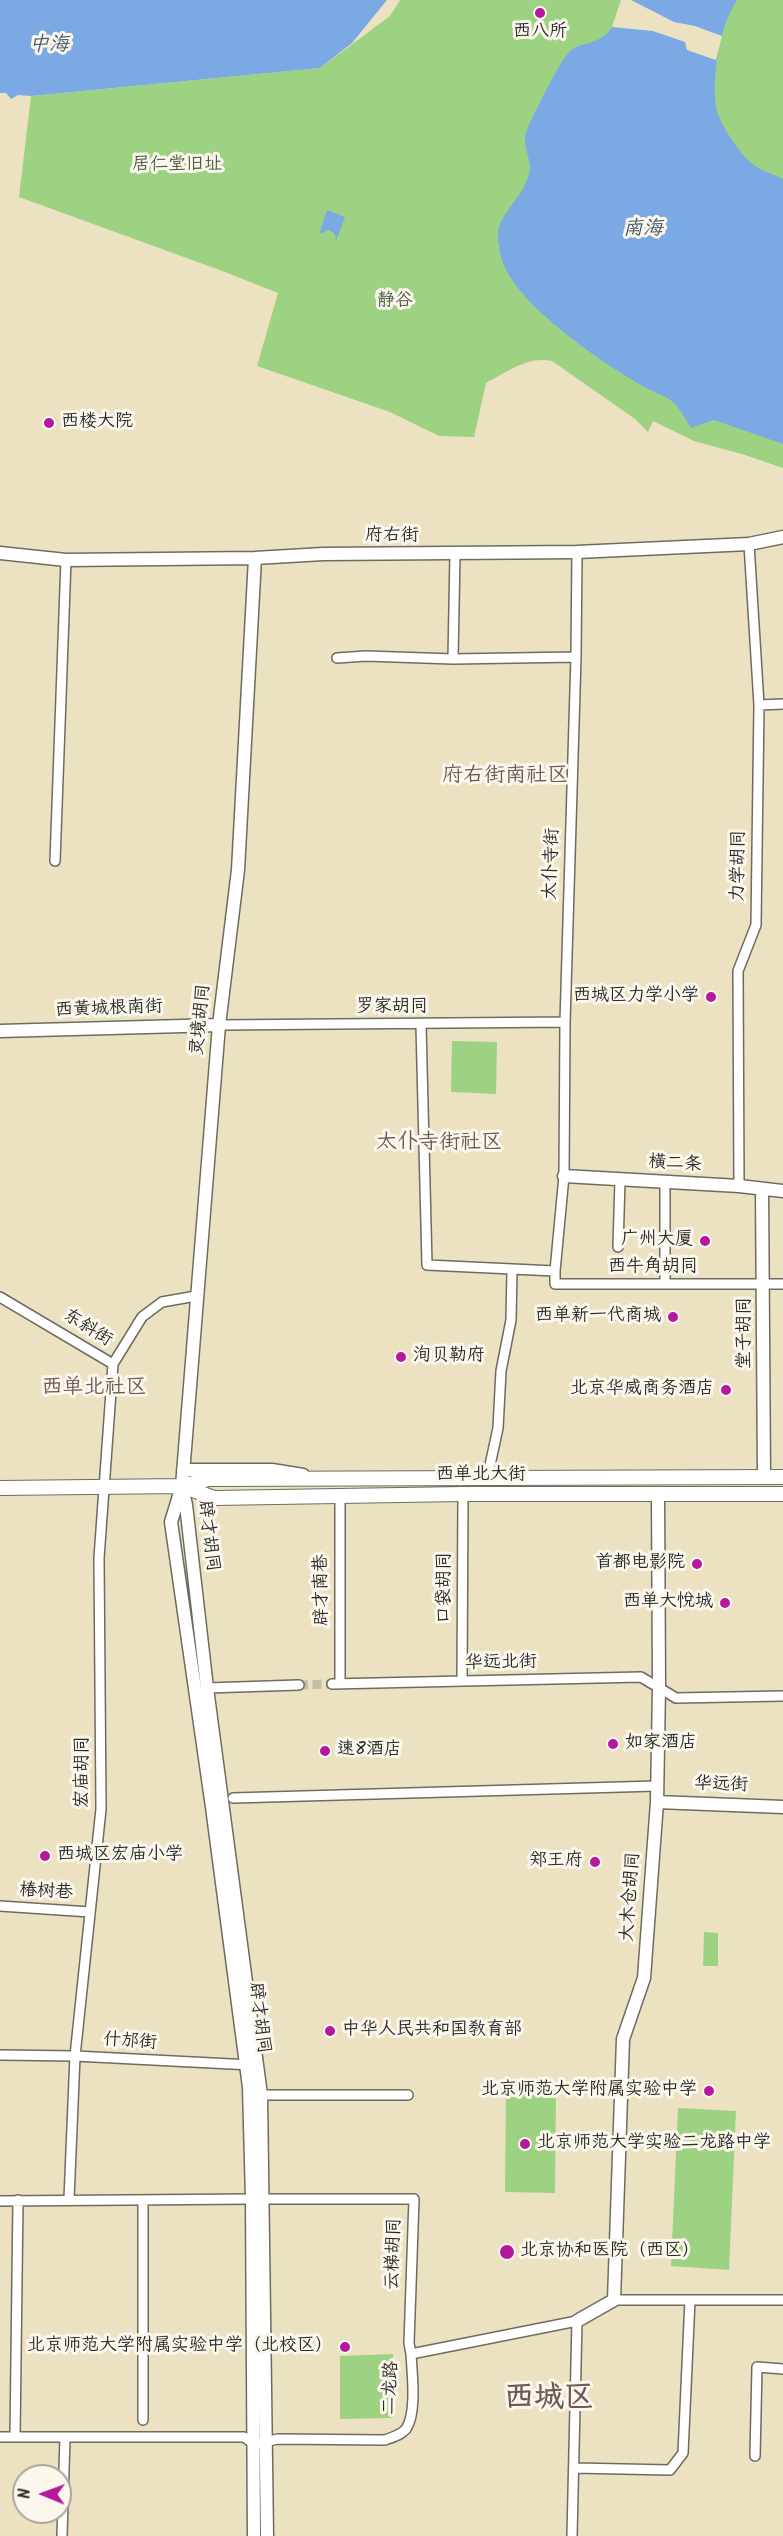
<!DOCTYPE html>
<html>
<head>
<meta charset="utf-8">
<style>
  body { margin:0 }
  #map { position:relative; width:783px; height:2536px; overflow:hidden; background:#ece2c1; font-family:Kalam,sans-serif }
  canvas { display:block }
  .north { position:absolute; left:12px; top:2464px; width:60px; height:60px; box-sizing:border-box; background:#fbf7ec; border:2px solid #a8a59f; border-radius:50%; rotate:271deg; font-size:16px; font-weight:700; line-height:24px; text-align:center; color:#2b2b2b }
  .north::after { content:''; display:block; margin:auto; width:21px; height:27px; background:#b5179e; clip-path:polygon(50% 0,100% 100%,50% 72%,0 100%) }
</style>
</head>
<body>
<div id="map">
<canvas width="783" height="2536"></canvas>
<div class="north">N</div>
</div>
<script>
const ctx = document.querySelector('canvas').getContext('2d');
ctx.lineJoin = 'round';
function fill(path, color) { ctx.fillStyle = color; ctx.fill(path, 'evenodd'); }
function strokePath(path, color, width, dash) { ctx.strokeStyle = color; ctx.lineWidth = width; ctx.lineCap = dash ? 'butt' : 'round'; ctx.setLineDash(dash || []); ctx.stroke(path); }
function write(font, color, halo, rows, align = 'center') {
  ctx.font = font + ' Kalam,"LXGW WenKai TC",sans-serif'; ctx.lineWidth = 6; ctx.setLineDash([]); ctx.textBaseline = 'middle'; ctx.strokeStyle = halo; ctx.fillStyle = color; for (const [text, x, y, turn = 0] of rows) {
    ctx.save(); ctx.translate(x, y); ctx.rotate((+turn || 0) * Math.PI / 180); ctx.textAlign = isNaN(turn) ? turn : align; if (halo) ctx.strokeText(text, 0, 0); ctx.fillText(text, 0, 0); ctx.restore();
  }
}
fill(new Path2D(`
  M400 0H783V468L745 455 694 441 653 421 648 432 635 419 552 361C527 356 507 372 486 383L474 437 439 436 390 412 257 366 278 293 225 272 19 197 31 96 320 68 390 16Z
  M452 1041 497 1042 496 1094 451 1092Z
  M704 1932 718 1933V1966H703Z
  M506 2092H556L555 2193 505 2192Z
  M678 2108 736 2111 729 2270 671 2266Z
  M393 2354 392 2418 340 2419V2356Z`), '#9ed283');
fill(new Path2D(`
  M0 0H387L352 43 320 68 31 96 18 95 11 99 6 93H0Z
  M622 0H737C719 27 712 76 716 107 718 122 739 152 750 162 758 170 773 174 783 179V444L714 420 691 428C686 421 682 412 676 405 669 396 651 392 641 385 601 362 505 298 500 251 499 245 497 238 498 233 499 213 528 193 530 168 530 158 524 148 525 137 526 127 558 66 566 56 574 45 581 46 592 42 613 35 617 19 622 0Z
  M327 210 345 217 336 241 335 234 329 230 319 234Z`), '#7ba9e4');
fill(new Path2D(`
  M621 0H631L674 22 695 26 722 36 716 60 687 50 685 42 653 31 612 27Z`), '#ece2c1');
strokePath(new Path2D(`
  M299 1685 332 1684`), '#c5bda3', 9, [9, 4.5]);
const street = new Path2D(`
  M337 658 366 656 453 659 576 657
  M453 659 455 554
  M759 705 783 704
  M55 861 66 560
  M219 1025 565 1022
  M421 1025 427 1265 555 1271 564 1176 565 1022 576 657 577 552
  M739 1186 738 971 756 925 759 705 749 544
  M618 1247 620 1180
  M555 1271V1284H783
  M665 1282V1183
  M0 1297 113 1364 99 1558 101 1809 75 2056 69 2199
  M113 1364 142 1317 162 1302 196 1296
  M490 1477V1465L498 1428 501 1371 511 1320 512 1270
  M340 1496V1684
  M462 1681 463 1494
  M332 1684 641 1677 676 1698 783 1696
  M207 1688 299 1685
  M233 1798 656 1786
  M0 1906 90 1912
  M0 2055 75 2056 251 2065
  M261 2095H408
  M263 2199H414L409 2343 411 2354
  M143 2200V2420
  M0 2201 252 2199
  M614 2300H783
  M0 2437H244L254 2444 278 2439 385 2440C393 2437 401 2435 406 2429 417 2413 412 2373 411 2354L577 2321 572 2536
  M15 2437 18 2200
  M755 2456 757 2367 783 2369
  M575 2468 670 2470 683 2453 690 2300
  M62 2536 65 2437`);
const secondary = new Path2D(`
  M0 553 66 560 255 558 323 554 577 552 749 544 783 537
  M0 1031 219 1025
  M564 1176 739 1186 783 1191
  M762 1189 764 1477
  M183 1470H272L303 1475
  M182 1487 186 1505 207 1688 261 2095 267 2536
  M657 1802 783 1807
  M577 2321 614 2300 623 2039 644 1978 657 1802 659 1687 658 1494
  M254 2536 252 2199 249 2087 212 1807 171 1522 182 1486 219 1025 238 870 255 558`);
const primary = new Path2D(`
  M182 1486 214 1498 463 1494H783
  M0 1488 182 1486 209 1479 783 1477`);
strokePath(street, '#6f6b60', 12);
strokePath(secondary, '#6f6b60', 15);
strokePath(primary, '#6f6b60', 16);
strokePath(street, '#fff', 9);
strokePath(secondary, '#fff', 12);
strokePath(primary, '#fff', 14);
for (const [x, y, r, color] of [
  [540,13,6,"#b5179e"],
  [49,423,6,"#b5179e"],
  [711,997,6,"#b5179e"],
  [705,1241,6,"#b5179e"],
  [673,1317,6,"#b5179e"],
  [401,1357,6,"#b5179e"],
  [726,1390,6,"#b5179e"],
  [697,1564,6,"#b5179e"],
  [725,1603,6,"#b5179e"],
  [613,1744,6,"#b5179e"],
  [325,1751,6,"#b5179e"],
  [45,1856,6,"#b5179e"],
  [595,1862,6,"#b5179e"],
  [330,2031,6,"#b5179e"],
  [709,2091,6,"#b5179e"],
  [525,2144,6,"#b5179e"],
  [507,2252,8,"#b5179e"],
  [345,2347,6,"#b5179e"]
]) { const dot = new Path2D(); dot.arc(x, y, r, 0, 2 * Math.PI); ctx.fillStyle = color; ctx.fill(dot); strokePath(dot, '#fbf7ec', 2); }
write('18px', '#2b2b2b', '#fbf7ec', [
  ["西八所",540,33,"center"],
  ["西楼大院",61,423,"left"],
  ["西城区力学小学",699,997],
  ["广州大厦",693,1241],
  ["西单新一代商城",661,1317],
  ["洵贝勒府",413,1357,"left"],
  ["北京华威商务酒店",714,1390],
  ["首都电影院",685,1564],
  ["西单大悦城",713,1603],
  ["如家酒店",625,1744,"left"],
  ["速8酒店",337,1751,"left"],
  ["西城区宏庙小学",57,1856,"left"],
  ["郑王府",583,1862],
  ["中华人民共和国教育部",342,2031,"left"],
  ["北京师范大学附属实验中学",697,2091],
  ["北京师范大学实验二龙路中学",537,2144,"left"],
  ["北京协和医院（西区）",520,2252,"left"],
  ["北京师范大学附属实验中学（北校区）",333,2347]
], 'right');
write('18px', '#4e5d45', '#fbf7ec', [
  ["居仁堂旧址",177,166],
  ["静谷",395,302]
]);
write('18px', '#2b2b2b', '#fbf7ec', [
  ["府右街",392,537],
  ["太仆寺街",553,864,-88],
  ["力学胡同",740,866,-89],
  ["罗家胡同",392,1008],
  ["西黄城根南街",109,1010,-2],
  ["灵境胡同",202,1020,-84],
  ["横二条",675,1165,3],
  ["西牛角胡同",653,1268],
  ["东斜街",87,1329,32],
  ["堂子胡同",746,1333,-90],
  ["西单北大街",481,1476],
  ["辟才胡同",207,1536,83],
  ["口袋胡同",446,1588,-90],
  ["辟才南巷",323,1590,-91],
  ["华远北街",501,1664,-1],
  ["宏庙胡同",84,1772,-90],
  ["华远街",721,1786,2],
  ["椿树巷",46,1893,3],
  ["大木仓胡同",632,1897,-86],
  ["辟才胡同",258,2018,83],
  ["什邡街",130,2043,4],
  ["云梯胡同",395,2254,-88],
  ["二龙路",392,2388,-87]
]);
write('italic 20px', '#47576c', '#fbf7ec', [
  ["中海",49,47],
  ["南海",643,231]
]);
write('21px', '#705856', '#fbf7ec', [
  ["府右街南社区",505,777],
  ["太仆寺街社区",439,1144],
  ["西单北社区",94,1389]
]);
write('bold 30px', '#705856', '#fbf7ec', [
  ["西城区",549,2401]
]);
</script>
</body>
</html>
